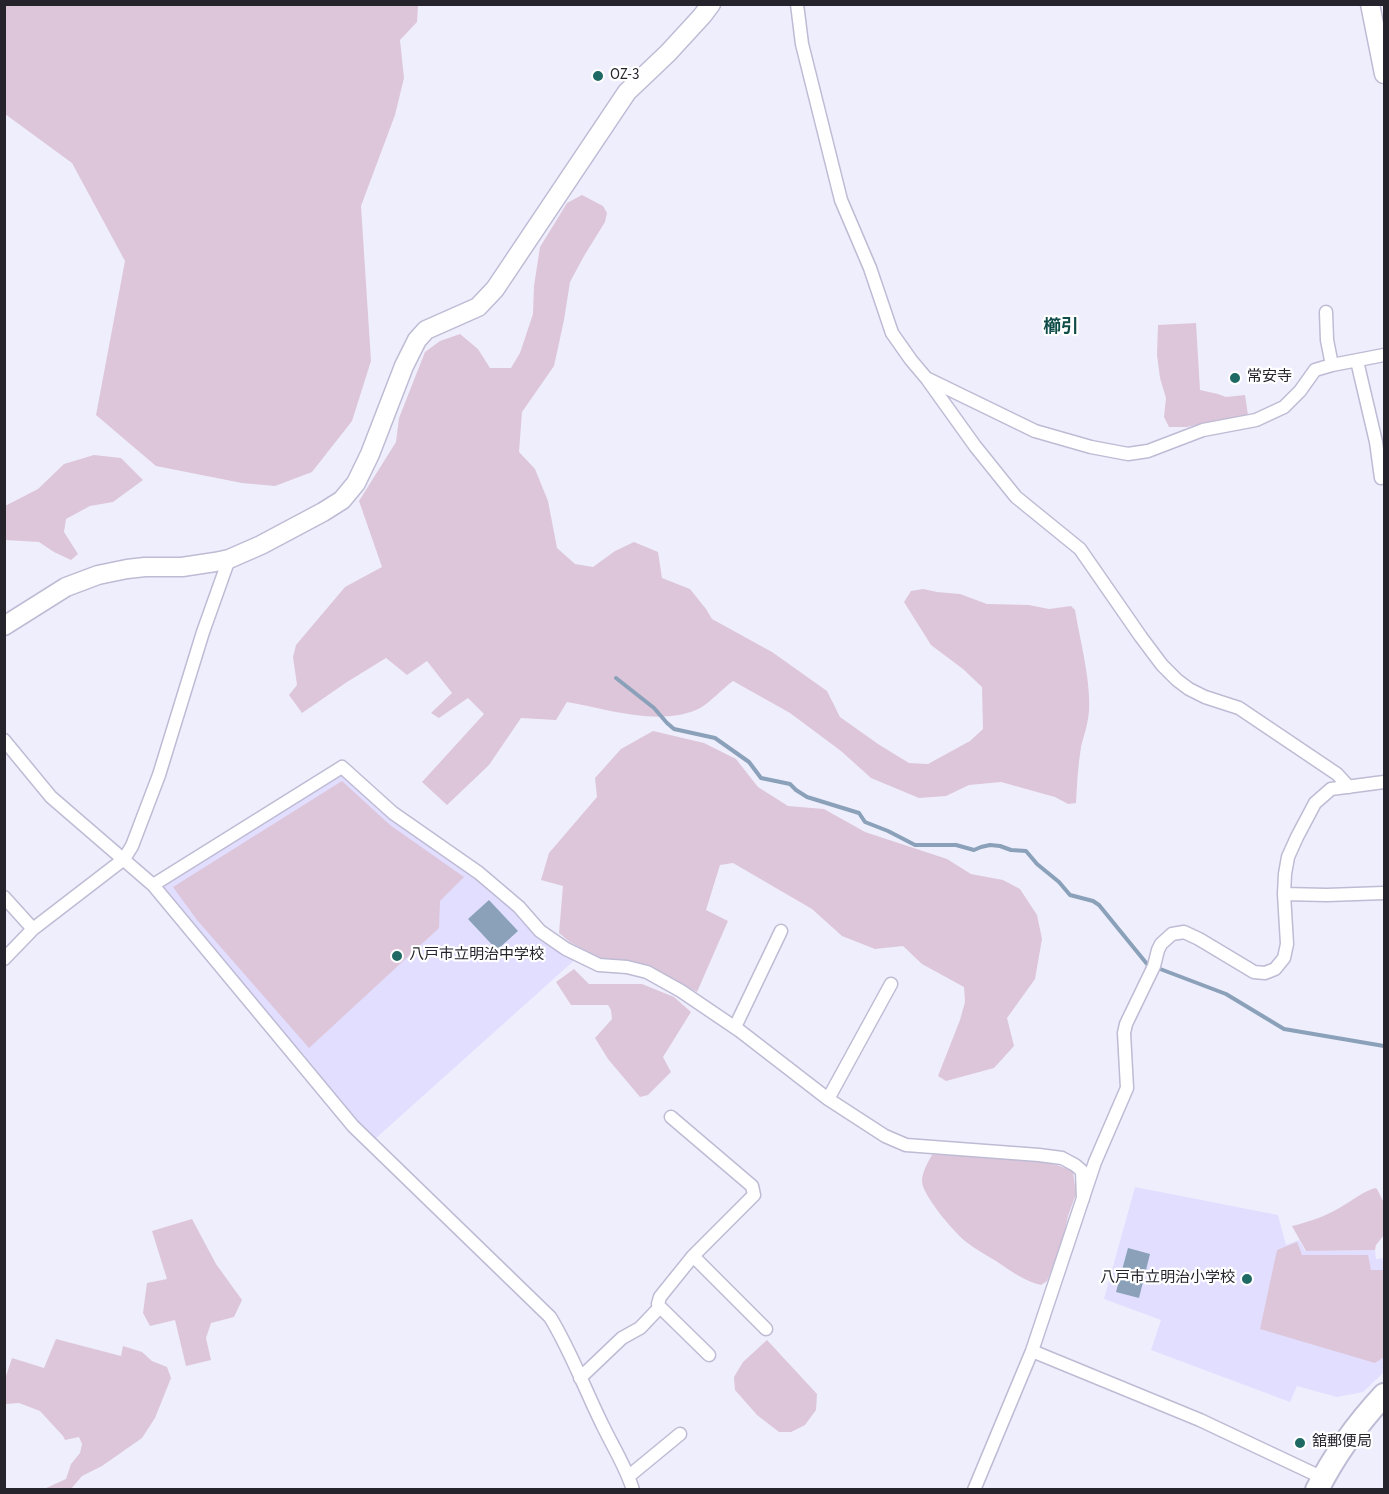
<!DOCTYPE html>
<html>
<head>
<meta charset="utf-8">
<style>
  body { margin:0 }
  #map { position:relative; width:1389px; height:1494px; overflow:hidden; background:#efeefd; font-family:"Source Sans 3",sans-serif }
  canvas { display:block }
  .frame { position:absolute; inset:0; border:6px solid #25242d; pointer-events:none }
</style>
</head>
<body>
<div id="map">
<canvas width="1389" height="1494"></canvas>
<div class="frame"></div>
</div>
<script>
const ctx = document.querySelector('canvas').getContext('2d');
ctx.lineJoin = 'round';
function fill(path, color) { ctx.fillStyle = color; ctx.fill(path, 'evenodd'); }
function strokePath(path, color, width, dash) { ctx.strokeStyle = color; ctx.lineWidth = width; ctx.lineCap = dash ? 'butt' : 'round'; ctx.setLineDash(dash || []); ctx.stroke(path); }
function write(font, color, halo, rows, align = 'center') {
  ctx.font = font + ' "Source Sans 3","Noto Sans JP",sans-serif'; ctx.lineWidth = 4.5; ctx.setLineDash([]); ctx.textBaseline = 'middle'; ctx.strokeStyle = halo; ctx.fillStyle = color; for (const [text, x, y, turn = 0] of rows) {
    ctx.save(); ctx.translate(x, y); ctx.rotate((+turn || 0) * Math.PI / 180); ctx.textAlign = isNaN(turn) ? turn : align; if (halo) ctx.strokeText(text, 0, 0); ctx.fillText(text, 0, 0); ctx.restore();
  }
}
fill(new Path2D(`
  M345 772 476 874 578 957 375 1139 354 1119 161 886Z
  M1135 1187 1278 1215 1286 1245 1299 1240 1305 1251 1375 1250 1376 1259 1384 1258V1372L1363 1392 1337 1397 1297 1386 1290 1402 1151 1350 1161 1320 1104 1299Z`), '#e2deff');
fill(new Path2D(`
  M5 4 418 5 417 22 400 40 404 78 395 115 361 206 371 361 352 421 312 472 275 486 242 483 156 466 96 415 125 261 72 163 5 114Z
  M582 195 603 206 607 213 605 222 584 256 570 282 564 320 554 366 522 412 519 452 535 469 548 501 557 548 575 564 593 567 615 551 634 542 658 552 662 578 690 589 706 609 712 619 772 652 827 691 840 717 878 744 909 763 928 764 970 741 983 729 982 687 963 669 931 645 904 602 911 591 923 589 937 592 960 594 987 604 1029 605 1049 609 1071 606 1075 610C1080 640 1091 681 1089 711 1088 724 1084 735 1081 747 1078 765 1077 784 1076 803L1068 804 1055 797 1001 782 969 785 946 796 919 798 871 778 841 751 790 713 733 681C723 688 707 706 696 710 657 726 607 709 567 702L556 720 521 718 489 765 447 805 422 782 484 714 468 698 439 718 431 713 452 693 427 661 407 675 386 658 347 682 302 713 289 695 297 685 293 657 296 645 345 587 382 567 359 501 396 442 399 418 425 352 440 341 460 334 478 349 490 368H511L520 353 533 314 534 286 540 247 567 203Z
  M1196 323 1200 390 1218 394 1226 397 1245 395 1248 415 1242 418 1214 421 1187 427H1169L1164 417 1166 398 1160 378 1157 355 1158 325Z
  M94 455 121 458 143 480 113 502 90 506 66 519 64 532 78 554 71 560 54 552 39 542 5 540V506L38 489 64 464Z
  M653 731 704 743 736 759 758 787 788 806 824 809 865 832 947 859 971 874 1003 880 1020 889 1037 915 1042 939 1035 979 1007 1018 1014 1046 994 1068 946 1081 938 1076 960 1020 965 1002 964 987 922 964 903 946 875 949 842 936 812 909 733 863 720 865 706 910 728 921 697 992 651 967 600 958 571 943 559 933 563 886 541 880 549 853 597 797 595 778 621 749Z
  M342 781 390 825 464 877 440 901 439 928 309 1048 197 920 173 887Z
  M574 969 589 984H642L674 997 691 1012 663 1057 671 1072 648 1095 640 1097 608 1059 595 1038 612 1019 611 1010 608 1005H571L556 982Z
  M941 1153C972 1156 1049 1156 1073 1172L1076 1194 1068 1216 1062 1244 1047 1281 1041 1285C1024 1281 1011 1271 996 1261 986 1255 975 1249 965 1241 954 1232 922 1195 922 1181 922 1172 928 1162 932 1155Z
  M1375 1188 1377 1189 1384 1203V1235L1376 1245 1375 1250 1306 1251 1292 1226C1309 1222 1326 1216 1341 1207 1353 1200 1362 1192 1375 1188Z
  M192 1219 216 1264 242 1300 234 1317 211 1323 206 1338 211 1360 186 1366 175 1320 150 1326 143 1313 147 1283 167 1279 152 1231Z
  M1297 1242 1302 1255H1368L1371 1270H1384V1357L1375 1363 1260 1329 1277 1250Z
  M56 1339 121 1356 123 1346 142 1352 152 1361 167 1367 171 1378 155 1418 142 1438 102 1466 82 1476 71 1489H44L66 1479 71 1464 80 1453 82 1444 79 1437 65 1440 63 1436 40 1411 19 1403 5 1404V1379L12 1358 44 1368Z
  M767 1340 817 1394 816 1410 805 1425 791 1432H779L757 1415 735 1390 734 1377 743 1362Z`), '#ddc6d9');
fill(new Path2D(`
  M489 900 518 931 497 950 468 919Z
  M1128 1248 1150 1254 1139 1298 1116 1292Z`), '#8aa1b9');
strokePath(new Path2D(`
  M616 678 654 708 667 723 674 729 715 738 749 762 761 778 790 784 796 790 807 797 859 813 865 822 888 831 915 845H956L974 850 981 847 990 845 1000 846 1011 850 1026 851 1037 864 1059 882 1070 895 1093 901 1099 905 1147 964 1226 994 1284 1029 1384 1046`), '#8aa1b9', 4);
const street = new Path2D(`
  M797 4 802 44 841 200 870 268 892 333 911 360 927 379 975 446 1016 497 1080 549 1141 637 1162 665 1177 680 1189 689 1205 697 1239 708 1337 774 1349 787
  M1326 312 1327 340 1332 365
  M1357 361 1376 442 1381 478
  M928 379 1035 431 1091 447 1128 454 1148 451 1203 430 1256 420 1284 407 1300 391 1315 370 1332 365 1384 355
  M4 740 51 797 153 885 353 1126 550 1317C571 1351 585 1390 603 1426 613 1447 626 1467 633 1490
  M153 885 342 767 393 813 479 873 519 907 540 931 566 949 599 965 627 967 647 972 681 991 740 1031 828 1099 885 1136 906 1145 1039 1155 1062 1158 1075 1165 1082 1171 1083 1199
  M1284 894 1327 895 1384 893
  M4 897 33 929
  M4 959 33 929 124 859 132 846 159 775 203 632 229 559
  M735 1027 781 931
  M828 1099 891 984
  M671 1117 752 1186 754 1195 693 1256 660 1297 658 1304 660 1307 709 1355
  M693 1256 766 1329
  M1032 1351 1200 1420 1323 1478
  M580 1378 622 1338 640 1328 660 1307
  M629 1476 680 1434
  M974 1490 1032 1351 1095 1162 1127 1088 1124 1033 1126 1024 1154 966 1158 950 1161 944 1172 934 1184 932 1199 939 1254 972 1265 973 1275 969 1284 958 1287 944 1284 894 1285 874 1288 857 1297 837 1315 803 1331 789 1384 782`);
const secondary = new Path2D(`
  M1370 4 1384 74
  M4 626 66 587 98 575 127 569 145 567H182L215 562 229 559 261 545 323 512 342 500 356 483 370 454 404 366 417 340 426 330 478 307 495 289 627 92 668 53 702 16 711 4`);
const highway = new Path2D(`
  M1317 1490C1334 1456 1358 1423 1384 1395`);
strokePath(street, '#bebbd4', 15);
strokePath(secondary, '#bebbd4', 21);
strokePath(highway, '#bebbd4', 26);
strokePath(street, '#fff', 12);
strokePath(secondary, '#fff', 18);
strokePath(highway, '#fff', 22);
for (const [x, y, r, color] of [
  [598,76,6,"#1e6963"],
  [1235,378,6,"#1e6963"],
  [397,956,6,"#1e6963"],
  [1247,1279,6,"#1e6963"],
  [1300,1443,6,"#1e6963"]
]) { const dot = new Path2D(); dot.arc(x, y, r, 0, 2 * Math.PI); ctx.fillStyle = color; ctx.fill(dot); strokePath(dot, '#fff', 2); }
write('15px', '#25242d', '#fff', [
  ["OZ-3",610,76],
  ["常安寺",1247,378],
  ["八戸市立明治中学校",409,956],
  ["八戸市立明治小学校",1235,1279,"right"],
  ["舘郵便局",1312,1443]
], 'left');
write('bold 18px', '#104d49', '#fff', [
  ["櫛引",1061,328]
]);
</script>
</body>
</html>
